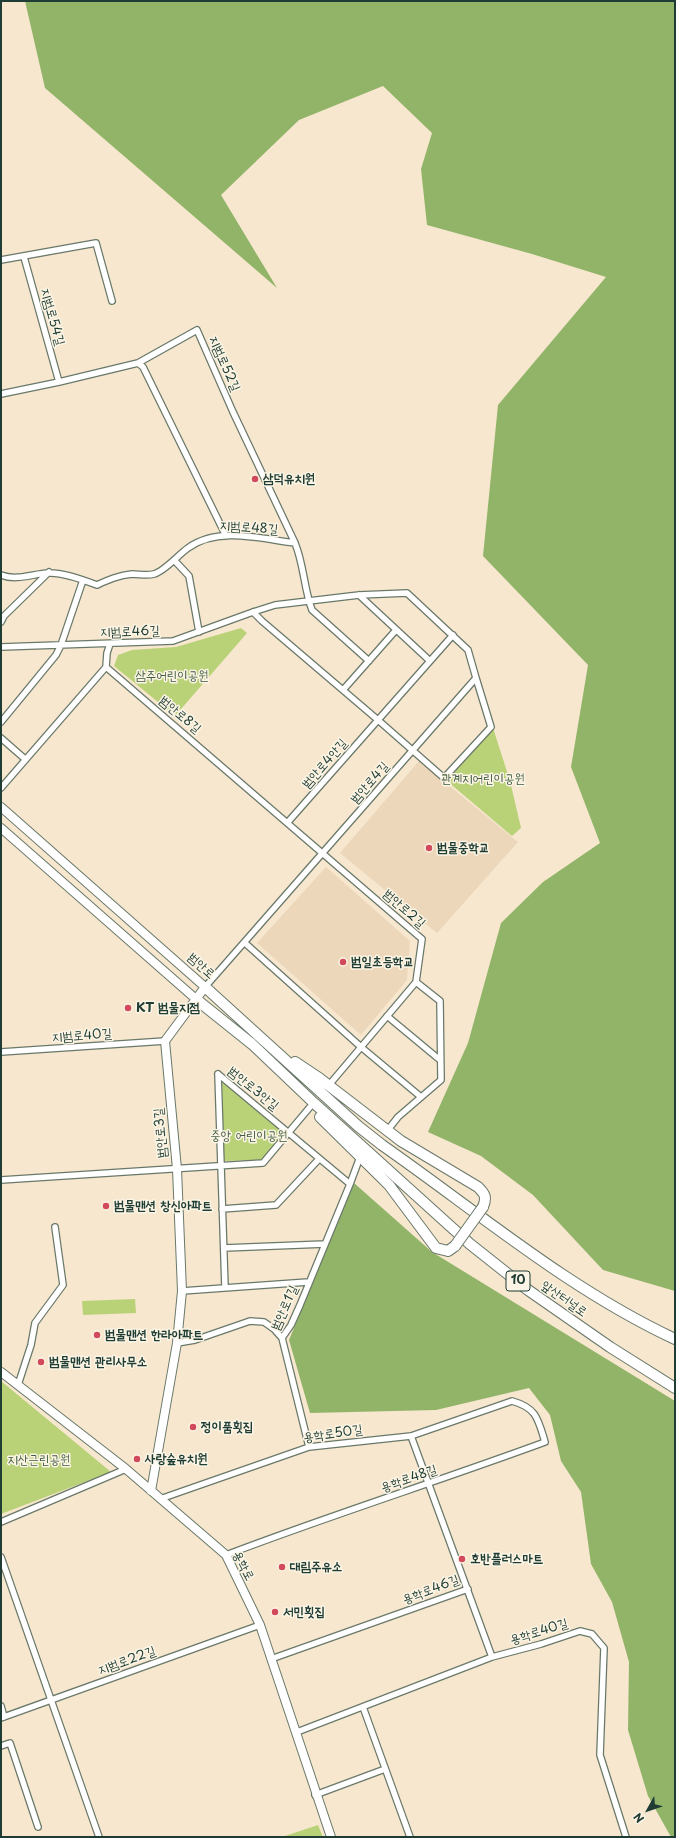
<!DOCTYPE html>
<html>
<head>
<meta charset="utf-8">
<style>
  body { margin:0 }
  #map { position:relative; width:676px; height:1838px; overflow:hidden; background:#f6e7ce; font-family:"Playpen Sans",sans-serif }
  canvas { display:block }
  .frame { position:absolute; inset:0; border:2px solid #1f3d34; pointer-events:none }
  .north { position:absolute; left:628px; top:1790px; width:40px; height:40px; -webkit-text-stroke:3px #fcf5e5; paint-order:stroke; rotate:230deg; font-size:11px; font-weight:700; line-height:16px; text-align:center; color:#1f3d34 }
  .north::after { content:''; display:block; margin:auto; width:14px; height:18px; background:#1f3d34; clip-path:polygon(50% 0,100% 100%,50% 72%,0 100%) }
</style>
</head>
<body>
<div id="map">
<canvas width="676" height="1838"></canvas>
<div class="frame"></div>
<div class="north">N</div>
</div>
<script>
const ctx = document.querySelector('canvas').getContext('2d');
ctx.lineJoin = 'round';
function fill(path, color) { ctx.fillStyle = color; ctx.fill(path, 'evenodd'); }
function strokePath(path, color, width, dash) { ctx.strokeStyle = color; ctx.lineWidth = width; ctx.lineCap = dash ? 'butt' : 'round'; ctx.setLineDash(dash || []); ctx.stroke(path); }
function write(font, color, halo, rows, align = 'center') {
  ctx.font = font + ' "Playpen Sans","Poor Story",sans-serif'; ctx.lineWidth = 3; ctx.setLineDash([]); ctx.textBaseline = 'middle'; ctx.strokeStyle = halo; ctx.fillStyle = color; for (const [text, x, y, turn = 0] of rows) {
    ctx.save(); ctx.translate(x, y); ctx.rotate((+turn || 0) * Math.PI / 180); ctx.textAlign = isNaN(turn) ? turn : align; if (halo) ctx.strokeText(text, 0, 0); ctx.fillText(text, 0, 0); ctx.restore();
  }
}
fill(new Path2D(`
  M419 761 518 842 437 933 340 853Z
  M326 867 410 941 407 980 361 1035 257 943Z`), '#edd7bb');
fill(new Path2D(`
  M241 628 247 633 175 716 114 666 118 655 132 650 176 647Z
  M493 728 510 781 521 828 512 836 447 781Z
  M224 1083 284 1132 283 1136 262 1160 224 1161 222 1084Z
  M135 1299 136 1313 83 1315 82 1301Z
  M1 1381 111 1472 1 1514Z
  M318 1825 323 1837H282Z`), '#b9d277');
fill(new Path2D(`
  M25 1H675V1291L603 1270 533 1195 481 1156 428 1132 468 1043 501 923 543 882 600 843 571 767 588 665 483 556 498 405 606 277 532 254 427 225 421 169 432 133 383 86 299 120 221 195 277 288 45 88Z
  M354 1183 432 1252 675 1401V1837H671L648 1796 628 1730 629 1662 612 1602 591 1564 581 1492 561 1461 550 1415 529 1388 436 1410 310 1413 289 1340Z`), '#92b468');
const street = new Path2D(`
  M24 257 59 382
  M1 260 96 243 112 301
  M138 363 143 367 226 536
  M1 394 59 382 138 363 197 330 233 412 295 543C304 565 304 589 312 610L369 661
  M174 560 189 576 199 632
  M1 575C17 581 32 574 48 573 61 572 84 580 97 585 108 580 119 575 132 574 139 574 147 576 154 574 165 571 178 555 188 548 218 526 262 539 295 543
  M359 595 430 661
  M253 612 262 621 378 720 444 778 491 727 476 678
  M1 622 4 616 49 572
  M1 647 173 641 253 612 275 605 359 595 407 593 468 650 476 678 205 987
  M106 667 422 939 416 982 329 1085
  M106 667 107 653 110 644
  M343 690 396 630
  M1 722 56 655 61 645 83 580
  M1 738 25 759
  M1 788 106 667
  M288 822 453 635
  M245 943 361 1047 421 1097
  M387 1016 440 1060
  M1 1052 165 1041
  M218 1074 225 1288
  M218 1074 350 1184 360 1157
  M387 1131 398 1117 441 1080 440 1001 416 982
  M1 1180 263 1163 310 1107
  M222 1209 276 1205 319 1159
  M224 1248 325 1244
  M182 1291 308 1282
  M177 1343 195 1340 250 1321 264 1322 274 1329 282 1338
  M18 1385 31 1345 35 1323 63 1285 55 1227
  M411 1436 492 1657
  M309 1447 282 1338 291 1325 300 1305 350 1184
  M160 1499 309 1447 411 1436 512 1401C537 1408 538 1419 545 1442 439 1481 331 1515 226 1555
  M1 1522 126 1469
  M1 1557 99 1837
  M271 1659 468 1589
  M1 1706 4 1717
  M363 1707 410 1837
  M1 1718 260 1625
  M297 1732 492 1657 541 1644 580 1631 592 1634 604 1648 600 1755 626 1837
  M1 1746 10 1743 38 1827
  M315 1795 385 1769`);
const secondary = new Path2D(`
  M1 807 205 987 165 1041 177 1169 182 1291 177 1343 151 1491
  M1 828 197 1000
  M1 1372 126 1469 226 1555 260 1625 331 1837`);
const highway = new Path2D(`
  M205 987 358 1126 382 1145C478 1212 568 1289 675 1339
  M197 1000 252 1044 314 1103 470 1244 528 1290 610 1347 675 1388
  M295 1062 319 1078 401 1141 478 1187C485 1194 487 1197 483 1207
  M320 1117 389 1185 436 1248 448 1251 455 1246`);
strokePath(street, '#6a786a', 8);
strokePath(secondary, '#6a786a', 10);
strokePath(highway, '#6a786a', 12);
strokePath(street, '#fff', 5.5);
strokePath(secondary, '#fff', 8);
strokePath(highway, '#fff', 10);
const highwayBridge = new Path2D(`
  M455 1246 483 1207`);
strokePath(highwayBridge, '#6a786a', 12, []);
strokePath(highwayBridge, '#fff', 10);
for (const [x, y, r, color] of [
  [255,479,4,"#d1495b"],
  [429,848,4,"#d1495b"],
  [343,962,4,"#d1495b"],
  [128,1008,4,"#d1495b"],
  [106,1206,4,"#d1495b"],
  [97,1335,4,"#d1495b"],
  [41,1362,4,"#d1495b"],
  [193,1427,4,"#d1495b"],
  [137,1459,4,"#d1495b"],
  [462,1559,4,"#d1495b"],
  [282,1567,4,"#d1495b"],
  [275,1612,4,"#d1495b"]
]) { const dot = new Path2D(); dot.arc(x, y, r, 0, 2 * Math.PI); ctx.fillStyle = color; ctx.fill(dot); strokePath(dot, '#fcf5e5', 1.5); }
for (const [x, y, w] of [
  [518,1281,24]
]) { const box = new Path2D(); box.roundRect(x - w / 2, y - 10, w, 20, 3); ctx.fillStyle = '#fcf5e5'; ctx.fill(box); strokePath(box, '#1f3d34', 1); }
write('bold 12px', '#1f3d34', null, [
  ["10",518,1281]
]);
write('13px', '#1f3d34', '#fcf5e5', [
  ["지범로54길",52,317,74],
  ["지범로52길",224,364,66],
  ["지범로48길",249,528,4],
  ["지범로46길",130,632,-2],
  ["범안로8길",180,715,40],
  ["범안로4안길",325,764,-49],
  ["범안로4길",370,783,-49],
  ["범안로2길",404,909,41],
  ["범안로",201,966,42],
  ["지범로40길",82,1036,-4],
  ["범안로3안길",253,1089,39],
  ["범안로3길",161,1133,-95],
  ["앞산터널로",564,1299,35],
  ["범안로1길",285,1308,-66],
  ["용학로50길",333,1434,-8],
  ["용학로48길",409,1479,-19],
  ["용학로",243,1566,62],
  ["용학로46길",431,1590,-21],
  ["용학로40길",539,1632,-17],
  ["지범로22길",127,1661,-20]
]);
write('bold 13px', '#1f3d34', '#fcf5e5', [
  ["삼덕유치원",263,479],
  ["범물중학교",437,848],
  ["범일초등학교",351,962],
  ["KT 범물지점",136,1008],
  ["범물맨션 창신아파트",114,1206],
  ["범물맨션 한라아파트",105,1335],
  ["범물맨션 관리사무소",49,1362],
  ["정이품횟집",201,1427],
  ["사랑숲유치원",145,1459],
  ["호반플러스마트",470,1559],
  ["대림주유소",290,1567],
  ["서민횟집",283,1612]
], 'left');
write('13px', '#3e5b41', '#fcf5e5', [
  ["삼주어린이공원",172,676],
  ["관계지어린이공원",483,779],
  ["중앙 어린이공원",249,1136],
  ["지산근린공원",39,1460]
]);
</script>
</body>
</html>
